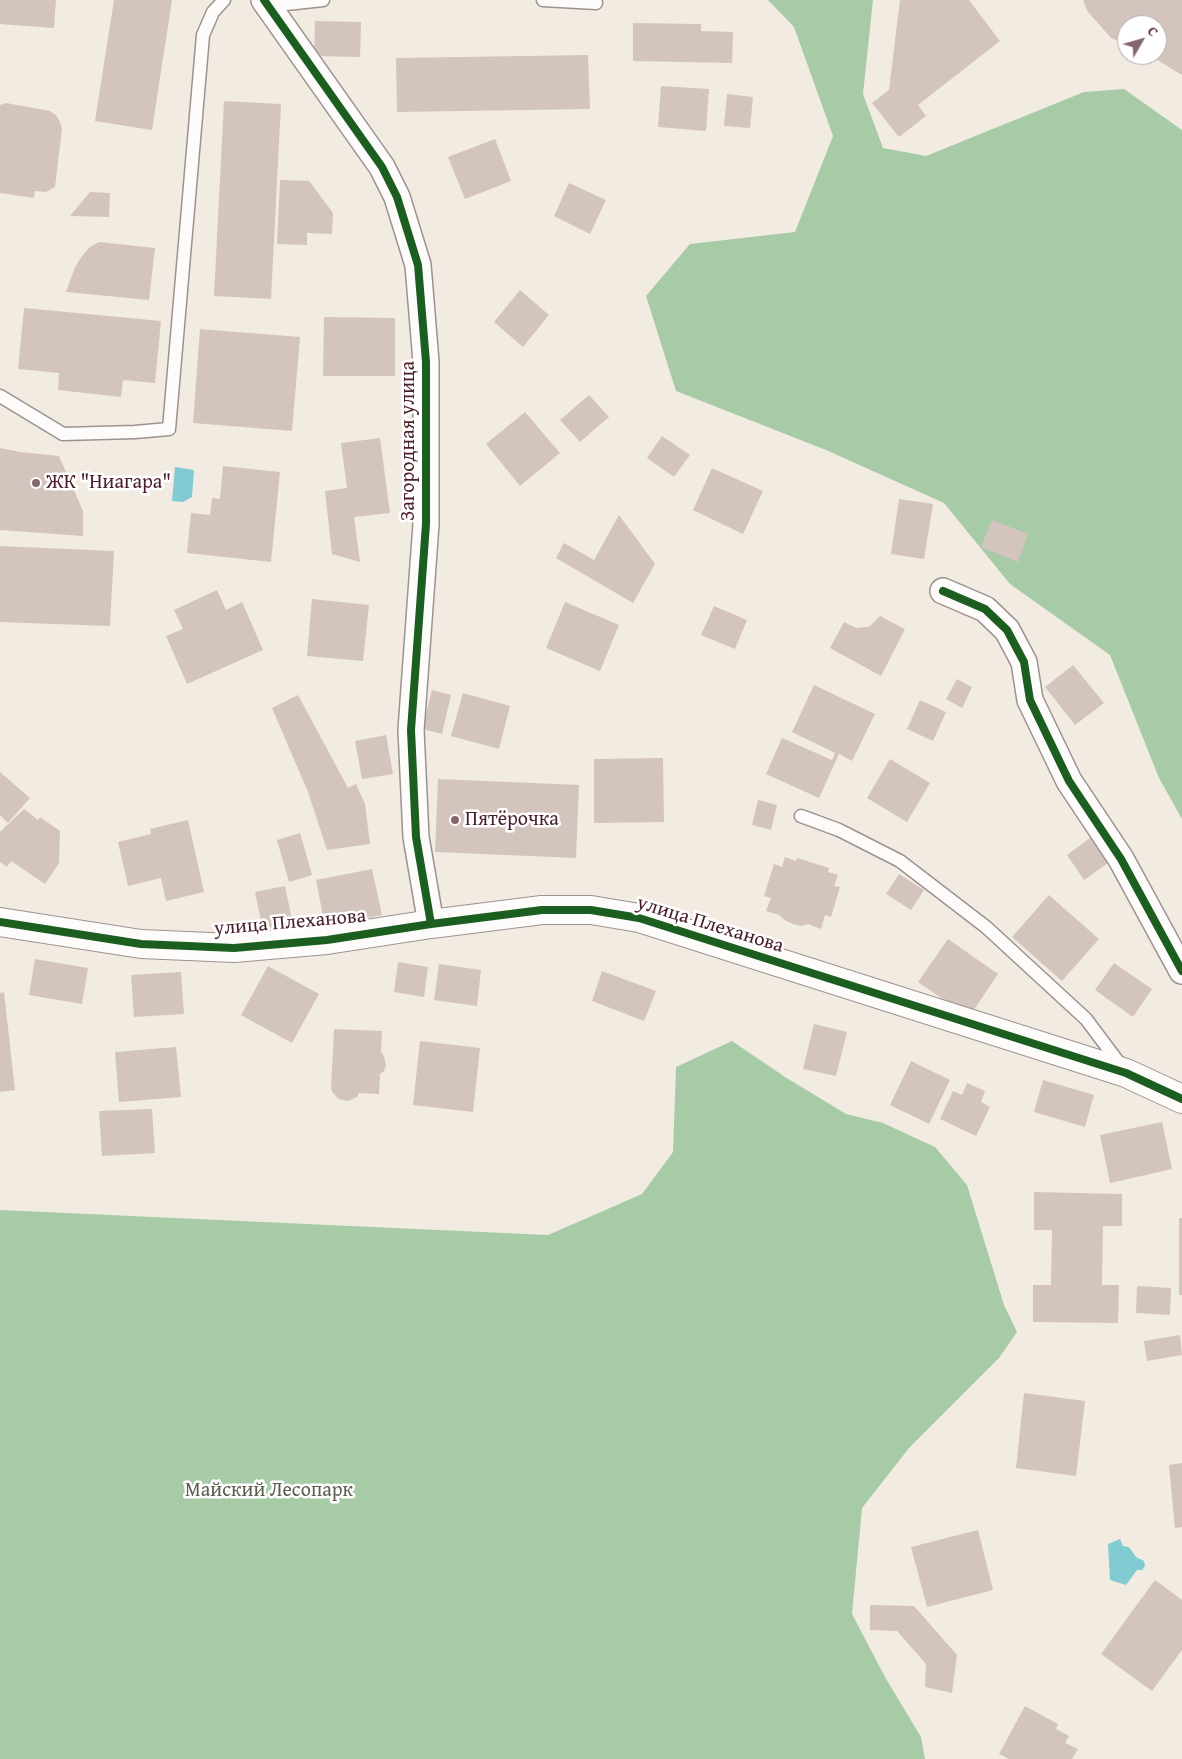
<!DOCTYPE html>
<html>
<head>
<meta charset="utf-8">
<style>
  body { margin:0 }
  #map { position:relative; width:1182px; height:1759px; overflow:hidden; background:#f2ebe1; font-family:"Gentium Book Plus",serif }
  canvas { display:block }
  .north { position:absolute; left:1117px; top:15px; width:50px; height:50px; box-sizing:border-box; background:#fff; border:1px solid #b7a5aa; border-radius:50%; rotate:52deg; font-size:14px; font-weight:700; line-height:20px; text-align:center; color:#4a1f2b }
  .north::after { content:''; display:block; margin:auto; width:18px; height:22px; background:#85666b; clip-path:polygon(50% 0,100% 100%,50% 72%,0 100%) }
</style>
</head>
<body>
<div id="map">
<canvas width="1182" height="1759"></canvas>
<div class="north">С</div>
</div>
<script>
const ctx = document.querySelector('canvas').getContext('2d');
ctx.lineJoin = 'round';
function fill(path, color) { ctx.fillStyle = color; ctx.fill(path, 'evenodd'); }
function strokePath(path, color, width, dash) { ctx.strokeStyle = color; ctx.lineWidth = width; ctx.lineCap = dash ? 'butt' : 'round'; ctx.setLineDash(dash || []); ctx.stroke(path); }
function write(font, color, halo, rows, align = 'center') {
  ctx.font = font + ' "Gentium Book Plus",serif'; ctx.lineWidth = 5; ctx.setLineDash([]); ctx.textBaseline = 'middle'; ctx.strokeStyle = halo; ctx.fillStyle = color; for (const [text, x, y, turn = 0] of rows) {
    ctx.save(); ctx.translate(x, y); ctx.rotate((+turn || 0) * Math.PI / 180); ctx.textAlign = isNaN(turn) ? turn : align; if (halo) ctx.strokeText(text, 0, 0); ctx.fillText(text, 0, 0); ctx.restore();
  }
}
fill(new Path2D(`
  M768 0H873L863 94 883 148 926 156 1084 92 1124 89 1182 130V819L1159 778 1110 655 1010 584 944 503 826 450 676 391 646 296 690 244 795 232 833 136 794 27Z
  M732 1041 785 1077 846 1114 883 1123 935 1147 967 1185 1004 1305 1017 1332 999 1358 909 1448 862 1508 852 1614 885 1677 921 1737 925 1759H0V1210L548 1235 642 1194 673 1152 676 1067Z`), '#a7cba7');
fill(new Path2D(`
  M175 467 194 470 192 497 183 502 172 501Z
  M1120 1539 1123 1546 1129 1547 1136 1557 1144 1561 1145 1566 1142 1570H1137L1126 1585 1110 1580 1108 1544Z`), '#81ccd2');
fill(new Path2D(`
  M0 0H56L54 28 0 24Z
  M114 0H172L152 130 95 121Z
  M900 0H969L1000 41 918 105 926 116 899 137 872 103 889 90Z
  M1083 0H1182V75L1149 55H1157V25H1127V45L1111 38 1088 12Z
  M315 21 361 22 360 57 314 56Z
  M633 23 701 24V31L733 32 732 63 633 61Z
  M588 55 590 109 397 112 396 58Z
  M661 86 709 89 706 131 658 127Z
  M727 94 753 97 750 128 724 126Z
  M224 101 281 104 271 299 214 296Z
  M6 103 50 111 56 115 60 122 62 129 55 187 46 192 35 191 34 198 0 193V105Z
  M495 139 511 181 465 199 448 157Z
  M280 180 309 181 333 213 332 234 307 233V245L277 244Z
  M569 183 606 200 590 234 554 216Z
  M90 192 110 193 109 217 70 216Z
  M99 242 155 248 149 300 66 292 75 267 82 256 90 247Z
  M520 290 549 315 523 347 494 322Z
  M24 308 161 321 155 383 123 380 121 397 58 390 59 373 18 369Z
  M324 317 395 318V376H323Z
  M200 329 300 337 292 431 193 423Z
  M589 395 609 417 580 442 560 420Z
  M525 412 560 453 520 486 486 444Z
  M662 436 690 455 674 477 647 458Z
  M380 438 390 513 354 517 360 562 332 554 325 491 347 488 341 443Z
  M0 448 20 452 59 456 83 511V536L0 530Z
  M223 466 280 472 271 562 187 553 191 513 210 515 212 498 220 499Z
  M712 468 763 491 743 534 693 510Z
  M899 499 933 504 924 559 891 554Z
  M619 515 655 564 633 603 556 558 564 543 594 560Z
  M992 520 1028 534 1018 562 981 547Z
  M0 546 114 551 110 626 0 622Z
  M217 590 226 610 242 602 263 650 187 684 166 636 183 629 174 610Z
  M312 599 369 605 363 661 307 656Z
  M565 602 619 625 600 671 546 648Z
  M714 606 747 620 735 649 701 635Z
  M880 616 905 629 881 676 830 648 844 622 856 628 869 627Z
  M1073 665 1104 703 1075 725 1045 687Z
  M957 679 972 687 962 708 946 699Z
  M814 685 875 714 852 761 839 754 819 798 766 774 782 738 832 760 835 753 792 732Z
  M432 690 451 695 442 734 422 729Z
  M463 693 510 706 499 749 451 736Z
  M298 695 348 788 356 784 365 804 370 844 327 850 308 792 272 708Z
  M920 700 946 712 933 741 907 729Z
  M386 735 393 774 362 779 355 741Z
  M663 758 664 822 594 823V759Z
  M890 759 930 783 907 822 867 798Z
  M0 772 30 798 8 823 0 815Z
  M438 779 579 785 576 858 435 852Z
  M758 800 777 805 771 830 752 825Z
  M24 809 38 820 40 817 60 831 59 863 45 884 11 861 7 867 0 862V832Z
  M188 820 204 892 166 901 161 878 128 886 118 842 151 834 150 829Z
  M300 833 312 875 289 882 277 840Z
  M1090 838 1108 863 1084 880 1067 855Z
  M785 857 796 861 797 858 829 868 828 872 838 875 834 886 840 887 831 917 825 915 821 929 808 924 801 926 793 924 786 921 779 915 766 911 771 898 764 896 774 864 782 867Z
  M372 869 382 915 325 926 316 880Z
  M899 874 924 890 911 910 886 894Z
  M285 886 294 929 264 935 255 892Z
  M1049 895 1099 939 1062 981 1012 937Z
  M948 939 998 974 969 1017 918 982Z
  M35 959 88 968 82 1004 29 995Z
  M398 962 428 967 424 997 394 992Z
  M1114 963 1152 989 1133 1017 1095 990Z
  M439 964 481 970 477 1006 434 1000Z
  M268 966 319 994 292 1043 241 1015Z
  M602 971 656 991 644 1021 592 1001Z
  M181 972 184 1014 134 1017 131 975Z
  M4 992 15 1090 0 1092V993Z
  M814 1024 847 1032 836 1076 803 1069Z
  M334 1029 382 1031 381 1052 384 1056 386 1066 384 1071 380 1074 379 1094 359 1093 357 1097 348 1101 339 1099 333 1093 331 1089Z
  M420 1041 480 1048 473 1112 413 1105Z
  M176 1047 181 1097 119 1102 115 1052Z
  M911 1061 950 1080 929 1124 890 1105Z
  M1043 1080 1094 1095 1085 1127 1034 1112Z
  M967 1083 985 1091 981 1102 990 1107 976 1136 940 1119 953 1091 962 1095Z
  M152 1109 155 1153 102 1156 99 1111Z
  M1162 1122 1172 1169 1110 1183 1100 1135Z
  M1034 1192 1122 1194V1226H1103L1102 1285H1119L1118 1323 1033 1322V1285H1051L1052 1230H1034Z
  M1179 1218H1182V1295H1179Z
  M1137 1286 1171 1288 1170 1315 1136 1313Z
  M1180 1335 1182 1355 1147 1361 1144 1341Z
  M1024 1393 1085 1401 1076 1476 1016 1468Z
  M1182 1463V1527L1175 1528 1169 1465Z
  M978 1530 993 1590 927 1607 911 1547Z
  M1155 1580 1182 1600V1650L1152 1691 1101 1654Z
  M870 1605 914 1606 957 1655 952 1693 925 1687 926 1664 897 1631 870 1630Z
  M1025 1706 1058 1724 1056 1729 1069 1736 1065 1743 1078 1749 1072 1759H1009L999 1754Z`), '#d4c4be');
const service = new Path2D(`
  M543 0 596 3
  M268 6 323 0
  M0 396 63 434 135 432 169 429 203 35 213 12 224 0
  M801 816 839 830 900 861 986 927 1086 1019 1122 1067`);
const minor = new Path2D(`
  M264 0 382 167 397 197 418 265 426 362V524L411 730 416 837 431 924
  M943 591 985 609 1007 630 1024 662 1030 700 1069 781 1121 859 1182 971`);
const tertiary = new Path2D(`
  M0 922 141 944 234 948 327 940 431 924 542 910H591L639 918 1126 1073 1182 1099`);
strokePath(service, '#9d9290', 15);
strokePath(minor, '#9d9290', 28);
strokePath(tertiary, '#9d9290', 30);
strokePath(service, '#fdfcfa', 12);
strokePath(minor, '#fdfcfa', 25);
strokePath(tertiary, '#fdfcfa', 28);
strokePath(new Path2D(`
  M264 0 382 167 397 197 418 265 426 362V524L411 730 416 837 431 924
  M943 591 985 609 1007 630 1024 662 1030 700 1069 781 1121 859 1182 971
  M0 922 141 944 234 948 327 940 431 924 542 910H591L639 918 1126 1073 1182 1099`), '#1b5e20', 8);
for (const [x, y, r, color] of [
  [36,483,5,"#85666b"],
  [455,820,5,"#85666b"]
]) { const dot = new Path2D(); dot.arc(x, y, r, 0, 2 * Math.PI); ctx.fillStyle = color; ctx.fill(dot); strokePath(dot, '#fff', 2); }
write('20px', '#4a1f2b', '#fff', [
  ["Загородная улица",409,441,-90],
  ["улица Плеханова",290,923,-5],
  ["улица Плеханова",710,925,17]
]);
write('20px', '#4a1f2b', '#fff', [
  ["ЖК \"Ниагара\"",46,483],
  ["Пятёрочка",465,820]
], 'left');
write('20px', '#5e5c4d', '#fff', [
  ["Майский Лесопарк",269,1491]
]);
</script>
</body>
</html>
